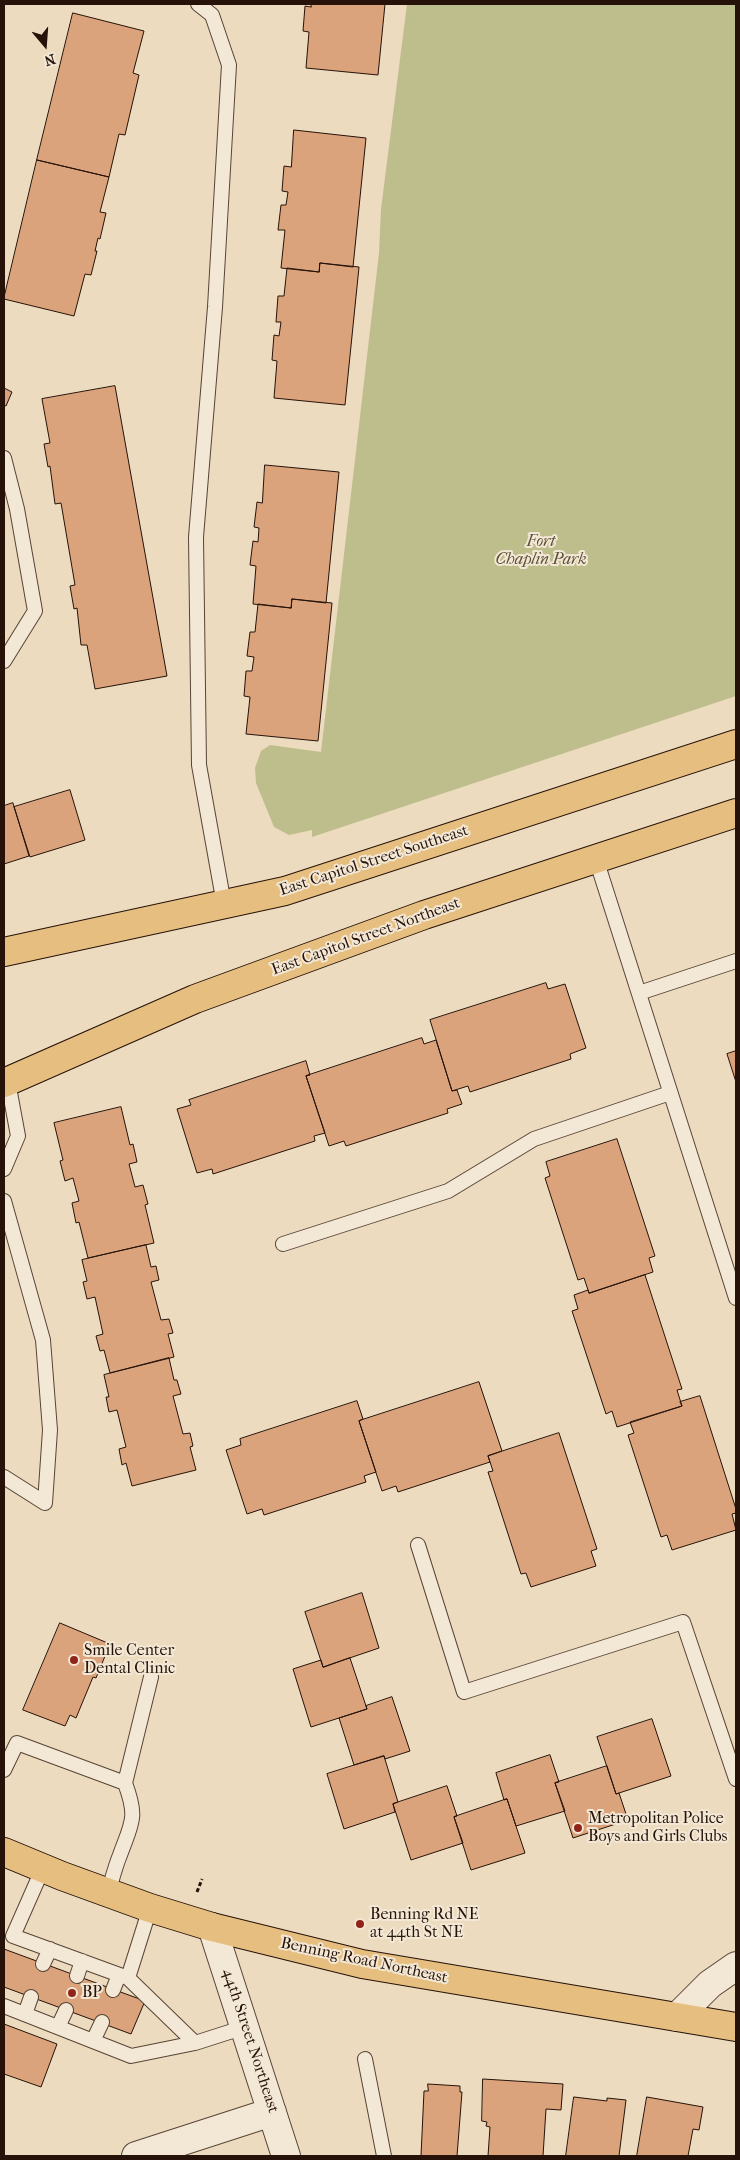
<!DOCTYPE html>
<html>
<head>
<meta charset="utf-8">
<style>
  body { margin:0 }
  #map { position:relative; width:740px; height:2160px; overflow:hidden; background:#ecdbbe; font-family:"IM FELL French Canon",serif }
  canvas { display:block }
  .frame { position:absolute; inset:0; border:5px solid #261209; pointer-events:none }
  .north { position:absolute; left:20px; top:20px; width:50px; height:50px; -webkit-text-stroke:4px #f3e8d5; paint-order:stroke; rotate:162deg; font-size:14px; font-weight:700; line-height:20px; text-align:center; color:#261209 }
  .north::after { content:''; display:block; margin:auto; width:18px; height:22px; background:#261209; clip-path:polygon(50% 0,100% 100%,50% 72%,0 100%) }
</style>
</head>
<body>
<div id="map">
<canvas width="740" height="2160"></canvas>
<div class="frame"></div>
<div class="north">N</div>
</div>
<script>
const ctx = document.querySelector('canvas').getContext('2d');
ctx.lineJoin = 'round';
function fill(path, color) { ctx.fillStyle = color; ctx.fill(path, 'evenodd'); }
function strokePath(path, color, width, dash) { ctx.strokeStyle = color; ctx.lineWidth = width; ctx.lineCap = dash ? 'butt' : 'round'; ctx.setLineDash(dash || []); ctx.stroke(path); }
function write(font, color, halo, rows, align = 'center') {
  ctx.font = font + ' "IM FELL French Canon",serif'; ctx.lineWidth = 4; ctx.setLineDash([]); ctx.textBaseline = 'middle'; ctx.strokeStyle = halo; ctx.fillStyle = color; for (const [text, x, y, turn = 0] of rows) {
    ctx.save(); ctx.translate(x, y); ctx.rotate((+turn || 0) * Math.PI / 180); ctx.textAlign = isNaN(turn) ? turn : align; if (halo) ctx.strokeText(text, 0, 0); ctx.fillText(text, 0, 0); ctx.restore();
  }
}
fill(new Path2D(`
  M407 4H736V696L312 837V830L289 835 274 827 256 783 255 768 261 751 270 745 321 752 379 253 381 209Z`), '#bebe8d');
const building = new Path2D(`
  M311 4H385L378 75 306 68 309 32 303 31 305 6 311 7Z
  M73 13 144 31 133 73 139 75 125 135 119 134 109 177 37 160Z
  M294 130 366 138 353 267 320 263 319 272 281 268 285 230H278L281 205H286L288 192 282 191 284 166 291 167Z
  M37 160 109 177 100 212 106 213 100 239 98 238 95 251H97L91 275 85 274 74 316 4 299Z
  M320 263 359 267 345 405 274 398 277 361 272 360 274 335 279 336 281 322H276L278 296H284L287 268 319 272Z
  M115 386 167 676 95 689 87 645H81L77 608 74 609 70 586 75 585 61 503 55 504 50 466 48 467 44 444 50 443 42 399Z
  M4 388 12 392 6 406 4 405Z
  M265 465 339 472 326 603 292 599 291 608 253 604 256 566 250 565 253 541 258 542 259 528 254 527 257 502 262 503Z
  M292 599 332 603 318 741 246 734 250 697 244 696 246 671H252L254 657 247 656 250 632H255L258 604 291 608Z
  M70 790 85 840 30 857 14 807Z
  M13 803 29 856 4 864V806Z
  M546 983 548 989 565 984 586 1048 570 1054 571 1059 470 1092 468 1086 452 1091 430 1020Z
  M422 1038 424 1044 436 1040 452 1091 457 1090 462 1104 447 1109 448 1113 346 1146 344 1141 329 1146 306 1076Z
  M736 1051V1082L727 1054Z
  M306 1061 310 1075 306 1076 325 1133 314 1136 315 1141 213 1174 212 1169 197 1173 177 1109 191 1105 189 1100Z
  M121 1107 130 1145 133 1144 137 1162 129 1164 135 1187 143 1185 148 1204 145 1205 154 1243 88 1258 79 1222 76 1223 72 1203 79 1201 73 1178 65 1181 60 1161 63 1160 54 1123Z
  M617 1139 655 1256 649 1258 653 1272 589 1293 584 1278 578 1280 545 1178 550 1176 546 1162Z
  M146 1245 151 1267 156 1266 159 1280 151 1282 161 1320 169 1319 173 1333 168 1334 174 1357 110 1373 104 1350 100 1351 96 1336 103 1334 95 1297 87 1299 83 1282 87 1281 82 1260Z
  M645 1275 682 1389 677 1390 682 1406 617 1427 612 1411 606 1414 572 1311 578 1309 574 1295 588 1290 589 1293Z
  M169 1358 174 1380H177L181 1394 173 1396 183 1434 190 1433 193 1446 190 1447 196 1470 132 1486 126 1463 122 1465 119 1449 126 1447 117 1410 109 1412 106 1397H109L104 1375Z
  M479 1382 502 1451 488 1456 490 1462 398 1492 396 1486 382 1491 359 1421Z
  M700 1396 736 1509V1513L732 1514 736 1530 672 1550 667 1535 661 1537 628 1435 634 1433 630 1422 682 1406 680 1402Z
  M357 1401 363 1419 359 1421 376 1472 364 1476 366 1482 264 1515 262 1509 247 1514 226 1450 241 1445 240 1439Z
  M559 1433 597 1549 591 1551 596 1566 531 1587 526 1573 521 1574 488 1472 493 1471 488 1456Z
  M362 1593 379 1648 323 1667 305 1612Z
  M60 1623 110 1644 96 1678 93 1677 76 1718 70 1715 65 1726 23 1710Z
  M350 1658 367 1709 311 1727 293 1669 321 1660 323 1667Z
  M392 1697 410 1751 385 1759 384 1756 354 1765 339 1718 367 1709 366 1706Z
  M652 1719 671 1776 616 1794 597 1737Z
  M550 1755 559 1782 555 1783 565 1811 516 1826 507 1799 504 1800 496 1773Z
  M384 1756 398 1802 393 1804 395 1812 344 1829 327 1774Z
  M607 1766 616 1794 619 1793 628 1820 573 1838 555 1783Z
  M447 1786 457 1816 454 1817 463 1843 411 1860 393 1804Z
  M507 1799 525 1853 471 1870 454 1817Z
  M4 1949 145 2001 131 2034 4 1987Z
  M4 2024 57 2044 41 2087 4 2074Z
  M483 2079 563 2084 561 2110 546 2109 543 2156H488L490 2127 486 2126 487 2122 482 2121Z
  M428 2084 460 2086V2092H462L457 2156H421L424 2091H428Z
  M574 2097 607 2101V2098L626 2100 619 2156H566Z
  M647 2097 703 2107 699 2130 693 2129 688 2156H637Z`);
fill(building, '#dba37b');
strokePath(building, '#261209', 1);
const service = new Path2D(`
  M198 4 212 15 229 65 215 307 196 537 199 765 224 904
  M4 458 17 509 35 611 4 661
  M596 859 736 1298
  M639 993 736 961
  M4 1169 18 1136 8 1082
  M4 1201 43 1340 50 1430 45 1503 4 1477
  M283 1244 448 1191 534 1139 670 1093
  M418 1545 464 1692 683 1622 736 1779
  M4 1770 17 1743 125 1783C138 1818 132 1822 120 1855 115 1867 112 1880 108 1893
  M125 1783 151 1677
  M43 1868 13 1936 128 1978 150 1908
  M43 1964 50 1949
  M77 1976 82 1961
  M128 1978 195 2043 245 2027
  M113 1990 119 1975
  M4 2006 131 2056 195 2043
  M25 2014 31 1997
  M58 2027 66 2010
  M93 2041 102 2022
  M365 2059 384 2156`);
const minor = new Path2D(`
  M212 1927 286 2156
  M677 2017 710 1984 736 1966
  M136 2156 272 2112`);
const primary = new Path2D(`
  M4 952 285 891 736 744
  M4 1083 195 999 424 915 736 813
  M4 1852 62 1876 150 1908 212 1927 362 1964 736 2027`);
strokePath(service, '#584436', 16);
strokePath(minor, '#584436', 30);
strokePath(primary, '#261209', 30);
strokePath(new Path2D(`
  M197 1892 202 1879`), '#261209', 3, [4, 2.5]);
strokePath(service, '#f3e8d5', 14);
strokePath(minor, '#f3e8d5', 28);
strokePath(primary, '#e6be7f', 28);
for (const [x, y, r, color] of [
  [74,1660,5,"#8f2418"],
  [578,1828,5,"#8f2418"],
  [360,1924,5,"#8f2418"],
  [72,1993,5,"#8f2418"]
]) { const dot = new Path2D(); dot.arc(x, y, r, 0, 2 * Math.PI); ctx.fillStyle = color; ctx.fill(dot); strokePath(dot, '#f3e8d5', 2); }
write('italic 16px', '#5b4e37', '#f3e8d5', [
  ["Fort",541,542],
  ["Chaplin Park",541,560]
]);
write('16px', '#261209', '#f3e8d5', [
  ["East Capitol Street Southeast",374,861,-18],
  ["East Capitol Street Northeast",366,937,-20],
  ["Benning Road Northeast",364,1961,12],
  ["44th Street Northeast",250,2041,72]
]);
write('16px', '#261209', '#f3e8d5', [
  ["Smile Center",84,1651],
  ["Dental Clinic",84,1669],
  ["Metropolitan Police",588,1819],
  ["Boys and Girls Clubs",588,1837],
  ["Benning Rd NE",370,1915],
  ["at 44th St NE",370,1933],
  ["BP",82,1993]
], 'left');
</script>
</body>
</html>
